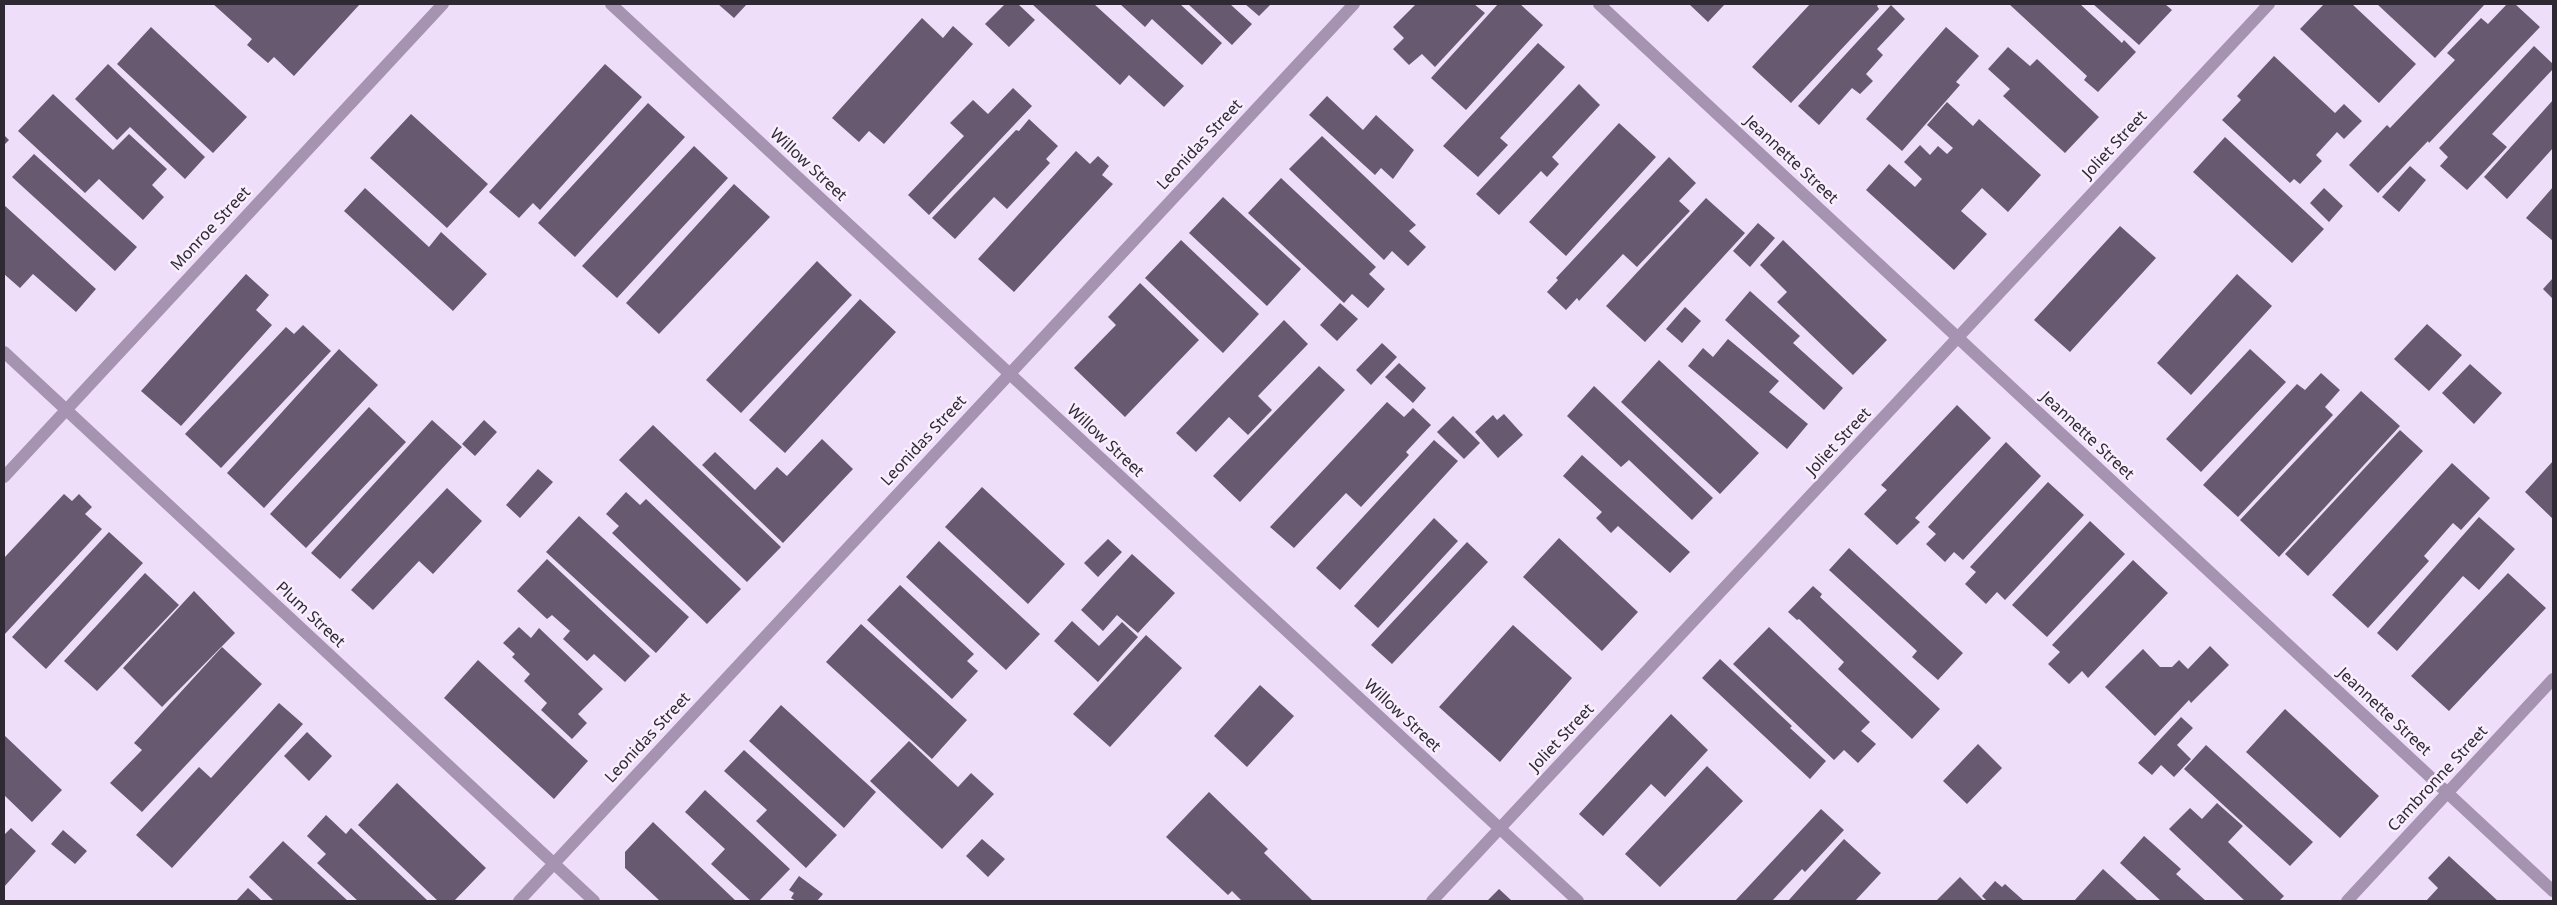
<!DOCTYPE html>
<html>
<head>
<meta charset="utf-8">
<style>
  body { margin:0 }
  #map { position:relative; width:2557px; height:905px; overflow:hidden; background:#efdef9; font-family:"Noto Sans",sans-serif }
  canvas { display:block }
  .frame { position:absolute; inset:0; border:5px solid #2f2933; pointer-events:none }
</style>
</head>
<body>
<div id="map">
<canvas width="2557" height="905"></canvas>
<div class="frame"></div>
</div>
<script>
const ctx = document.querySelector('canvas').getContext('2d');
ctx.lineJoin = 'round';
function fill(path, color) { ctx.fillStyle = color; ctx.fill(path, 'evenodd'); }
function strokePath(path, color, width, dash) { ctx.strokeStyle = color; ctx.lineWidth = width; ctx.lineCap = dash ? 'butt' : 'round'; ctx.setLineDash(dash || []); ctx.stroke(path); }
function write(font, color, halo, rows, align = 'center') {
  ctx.font = font + ' "Noto Sans",sans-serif'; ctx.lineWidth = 5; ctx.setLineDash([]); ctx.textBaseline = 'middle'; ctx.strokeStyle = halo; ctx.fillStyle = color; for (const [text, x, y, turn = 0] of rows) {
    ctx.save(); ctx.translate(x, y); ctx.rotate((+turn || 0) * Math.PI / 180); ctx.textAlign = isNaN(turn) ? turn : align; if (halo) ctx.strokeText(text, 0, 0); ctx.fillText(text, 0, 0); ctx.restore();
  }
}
fill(new Path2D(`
  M213 4H360L294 76 274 57 268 63 247 45 252 39Z
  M718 4H747L734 18Z
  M1005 4H1018L1035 20 1009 47 985 24Z
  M1032 4H1094L1184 86 1164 107 1129 75 1120 85Z
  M1120 4H1180L1222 43 1202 65 1152 19 1145 27Z
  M1188 4H1230L1252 24 1232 45Z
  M1245 4H1271L1259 16Z
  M1416 4H1474L1485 13 1435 67 1422 54 1409 65 1393 49 1404 38 1393 27Z
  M1498 4H1520L1543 25 1466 110 1431 78Z
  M1689 4H1725L1708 22Z
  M1810 4H1879L1877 6 1879 9 1791 103 1752 67Z
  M2009 4H2080L2122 43 2124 40 2136 52 2098 92 2084 80 2087 76Z
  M2093 4H2165L2172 10 2139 45Z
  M2324 4H2352L2416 64 2379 103 2300 29Z
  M2377 4H2485L2435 58Z
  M2507 4H2515L2540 27 2429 143 2428 141 2378 193 2349 165 2387 125 2390 128 2455 60 2447 53 2481 18 2488 24Z
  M1891 5 1905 19 1877 49 1883 55 1866 74 1873 81 1860 94 1852 88 1819 125 1798 106Z
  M922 18 943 38 953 26 973 44 884 144 869 131 859 142 832 118Z
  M151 27 247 117 213 153 117 64Z
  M1946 27 1979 56 1956 82 1960 85 1902 151 1866 119Z
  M1538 43 1565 67 1500 138 1508 145 1478 177 1443 146Z
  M2534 46 2553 64V69L2492 134 2507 147 2467 190 2440 166 2448 157 2439 148Z
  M2008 47 2030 66 2037 59 2099 117 2065 153 2003 96 2010 89 1988 69Z
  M2274 56 2335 113 2344 104 2362 121 2344 139 2337 132 2316 155 2322 161 2300 184 2294 179 2290 183 2222 120 2241 100 2237 96Z
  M108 64 205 157 185 179 130 127 117 140 75 99Z
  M605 64 642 97 540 210 533 203 519 218 489 192Z
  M1579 84 1600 105 1552 157 1559 164 1547 177 1541 171 1499 215 1476 194Z
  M1013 88 1032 106 929 215 908 195 964 136 950 123 973 100 988 114Z
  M53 94 113 150 129 134 167 169 152 185 164 197 143 220 99 179 85 193 18 131Z
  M1327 96 1363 130 1376 115 1414 150 1393 179 1381 168 1375 175 1309 115Z
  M2553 100V148L2507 199 2484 177Z
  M1947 102 1973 126 1979 119 2041 175 2008 212 1982 188 1961 211 1987 234 1954 270 1866 190 1889 164 1915 187 1922 179 1904 162 1920 145 1930 155 1938 146 1947 154 1953 148 1927 125Z
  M648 103 685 137 575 257 538 223Z
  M411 114 488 184 447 228 370 158Z
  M1029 119 1058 146 1046 159 1050 163 1007 209 994 197 955 239 932 218 1016 130 1019 131Z
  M1619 123 1656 157 1566 256 1529 222Z
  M4 135 9 140 4 145Z
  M1322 136 1416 225 1409 231 1426 247 1408 266 1392 251 1384 260 1289 169Z
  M2225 137 2324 229 2292 263 2193 172Z
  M694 146 728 178 617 298 582 266Z
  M1076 151 1090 164 1098 156 1109 166 1102 175 1113 184 1014 292 978 259Z
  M34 154 137 247 115 271 12 177Z
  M1669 157 1696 183 1679 201 1690 211 1637 267 1623 254 1579 301 1577 298 1566 310 1547 292 1558 280 1556 278Z
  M2410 166 2426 180 2399 212 2382 197Z
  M1281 178 1376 267 1369 274 1385 289 1368 308 1352 294 1344 303 1248 213Z
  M734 184 770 217 659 334 626 303Z
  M2553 187V241L2526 218Z
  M365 188 429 247 441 232 487 274 453 311 344 211Z
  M2324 188 2343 206 2329 222 2310 203Z
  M1223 197 1301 269 1267 306 1189 233Z
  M1706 198 1745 233 1645 342 1606 306Z
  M4 205 96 289 76 312 33 274 20 288 4 274Z
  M1758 223 1775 238 1750 267 1733 251Z
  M2120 226 2156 258 2070 352 2034 320Z
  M1181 240 1259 314 1223 353 1145 278Z
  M1783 240 1887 340 1853 375 1777 302 1787 292 1760 265Z
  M817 261 852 295 741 413 706 380Z
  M246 274 269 295 256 310 272 325 181 426 141 391Z
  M2237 274 2272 306 2191 395 2157 363Z
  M2553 278V299L2543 289Z
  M1140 283 1199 340 1125 417 1074 368 1116 325 1108 317Z
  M1750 291 1800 336 1793 343 1843 388 1824 410 1725 320Z
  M860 299 896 332 785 453 749 420Z
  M1340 303 1358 319 1337 341 1320 325Z
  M1685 307 1701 321 1682 343 1666 329Z
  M1284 320 1308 344 1258 396 1272 410 1248 435 1229 417 1196 452 1176 433Z
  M2427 324 2462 355 2429 391 2394 359Z
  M303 325 331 351 221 468 185 434 286 327 294 334Z
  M1728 339 1779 381 1769 392 1808 424 1787 449 1688 366 1703 348 1713 357Z
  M1382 343 1397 357 1371 385 1356 370Z
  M339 349 378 385 264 508 227 473Z
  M2250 349 2286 382 2201 472 2166 439Z
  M1659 360 1759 453 1720 494 1621 402Z
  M1399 363 1426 388 1413 403 1385 377Z
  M2470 364 2502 393 2474 424 2442 393Z
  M1319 366 1345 390 1240 502 1213 476Z
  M2321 373 2340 390 2325 407 2333 415 2238 517 2203 485 2297 384 2305 390Z
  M1594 386 1713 498 1692 520 1629 460 1621 467 1567 416Z
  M2361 391 2400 426 2279 557 2240 520Z
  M1387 402 1404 417 1413 408 1431 425 1406 452 1409 455 1361 507 1346 493 1294 548 1270 527Z
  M1957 405 1991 438 1915 518 1920 522 1897 545 1864 514 1887 490 1881 485Z
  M369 407 406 442 306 548 270 514Z
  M1504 414 1523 435 1498 458 1475 432 1493 415 1497 420Z
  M1453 416 1480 443 1464 459 1437 432Z
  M432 420 462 447 340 579 311 553Z
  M484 420 497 432 475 456 462 444Z
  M653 425 781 547 747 582 619 460Z
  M2400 430 2423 451 2308 576 2285 554Z
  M822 439 853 469 783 543 702 465 715 452 755 490 777 467 787 476Z
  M1434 440 1458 461 1340 590 1316 568Z
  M2006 442 2041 476 1963 560 1954 552 1945 562 1926 544 1936 534 1928 527Z
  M1582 455 1690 552 1670 573 1618 526 1611 533 1596 518 1602 512 1563 476Z
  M2553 461V519L2525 492Z
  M2452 463 2490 498 2461 530 2453 523 2424 556 2429 561 2368 628 2332 595Z
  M538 469 553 482 520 518 506 505Z
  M2048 482 2084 515 2005 600 1997 592 1986 604 1965 584 1976 572 1970 567Z
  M982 487 1065 564 1028 604 945 527Z
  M447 488 482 521 433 574 419 561 373 610 351 590Z
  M626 492 640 505 646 499 741 589 707 624 612 533 619 526 606 514Z
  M64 494 72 501 79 494 92 507 85 514 102 529 4 635V558Z
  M579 516 689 617 656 653 546 552Z
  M2479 517 2515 549 2479 590 2463 576 2397 651 2377 633Z
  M1434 518 1458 541 1378 628 1354 606Z
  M2090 521 2125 554 2047 637 2012 605Z
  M109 532 143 563 46 669 12 637Z
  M1559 538 1638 612 1602 651 1523 577Z
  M1108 539 1122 552 1098 577 1084 563Z
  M939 541 1040 634 1006 670 906 577Z
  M1467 542 1488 562 1392 664 1371 645Z
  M1849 548 1963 653 1938 680 1912 657 1917 651 1829 570Z
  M1132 554 1175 593 1138 633 1117 615 1103 631 1081 610Z
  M547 559 650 656 625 682 594 654 587 661 563 639 570 631 552 615 547 619 517 591Z
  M2133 560 2168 593 2088 678 2082 671 2069 684 2048 664 2060 652 2052 645Z
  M145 573 179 605 97 691 64 661Z
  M2508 573 2546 608 2449 711 2411 676Z
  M900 585 974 654 967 661 978 671 952 699 867 620Z
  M1813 586 1822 594 1820 597 1940 709 1912 739 1838 669 1844 662 1799 619 1797 620 1788 612Z
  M194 591 235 633 162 707 123 668Z
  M1072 621 1099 646 1122 622 1138 637 1098 682 1054 641Z
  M861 624 967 720 932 759 826 662Z
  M1513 625 1572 678 1500 762 1439 707Z
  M519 627 531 638 539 628 603 689 578 714 587 723 572 739 541 710 547 703 524 681 530 674 512 657 515 654 503 643Z
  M1769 627 1870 722 1861 731 1876 744 1858 763 1844 750 1834 760 1733 664Z
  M1146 635 1182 668 1110 747 1073 714Z
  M2210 646 2229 665 2191 703 2189 700 2155 736 2105 687 2143 649 2160 667H2172L2179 660 2188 669Z
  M222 647 262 684 142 812 110 783 142 750 134 743Z
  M1720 659 1792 726 1790 728 1826 761 1810 779 1702 678Z
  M478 660 588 761 554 799 444 698Z
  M1260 685 1294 716 1247 767 1214 736Z
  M279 703 303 724 172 868 136 835 199 767 211 778Z
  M781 705 876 792 844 828 749 741Z
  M2285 709 2379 796 2340 838 2246 752Z
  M1671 714 1708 750 1665 797 1651 784 1603 836 1579 814Z
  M2181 717 2193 728 2177 745 2191 759 2174 777 2161 765 2152 775 2138 763Z
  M307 732 332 756 309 781 284 756Z
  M4 735 62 790 32 822 4 795Z
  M909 741 958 787 971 773 994 794 942 849 870 781Z
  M1978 744 2002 768 1967 804 1943 781Z
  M2206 745 2313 842 2290 866 2184 769Z
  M744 750 837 835 806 868 756 821 767 810 724 771Z
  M1707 766 1743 801 1660 887 1625 854Z
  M397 783 486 868 454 901H438L358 825Z
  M705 790 790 869 759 901H751L711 864 725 849 685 812Z
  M1209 792 1268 849 1264 853 1313 901H1242L1232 891 1228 895 1166 837Z
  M2217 803 2243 826 2228 842 2284 896 2279 901H2245L2169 829 2190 808 2202 819Z
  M1821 809 1844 830 1805 872 1802 869 1772 901H1735Z
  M326 815 346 834 351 828 428 901H358L317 863 326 854 307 836Z
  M653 822 736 901H660L625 868V852Z
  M11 828 36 851 4 887V835Z
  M63 830 87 851 75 864 51 844Z
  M2144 836 2181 869 2176 874 2206 901H2161L2120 863Z
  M982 839 1005 859 988 877 966 856Z
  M1844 839 1881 873 1855 901H1788Z
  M283 841 348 901H274L249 877Z
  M2449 856 2498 901H2426L2438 888 2428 878Z
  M2103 869 2138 901H2074Z
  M799 876 823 894 817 901H796L791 898 794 893 789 890Z
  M1960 877 1984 901H1936Z
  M1995 881 2002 887 2005 884 2024 901H1987L1982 896Z
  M248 888 262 901H236Z
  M1499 889 1512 901H1487Z`), '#67596f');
strokePath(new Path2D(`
  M611 4 1578 901
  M1599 4 2553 891
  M4 352 594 901
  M4 477 443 4
  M519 901 1354 4
  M1432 901 2269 4
  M2347 901 2553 679`), '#a692b1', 12);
write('16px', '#2f2933', '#f8eefe', [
  ["Leonidas Street",1200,145,-47],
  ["Joliet Street",2115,145,-47],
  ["Jeannette Street",1791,160,43],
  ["Willow Street",808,165,43],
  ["Monroe Street",211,229,-47],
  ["Jeannette Street",2087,436,43],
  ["Leonidas Street",924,441,-47],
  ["Willow Street",1105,441,43],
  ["Joliet Street",1839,442,-47],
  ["Plum Street",310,615,43],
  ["Jeannette Street",2384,712,43],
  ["Willow Street",1402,716,43],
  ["Leonidas Street",648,738,-47],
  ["Joliet Street",1562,738,-47],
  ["Cambronne Street",2438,779,-47]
]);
</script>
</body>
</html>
